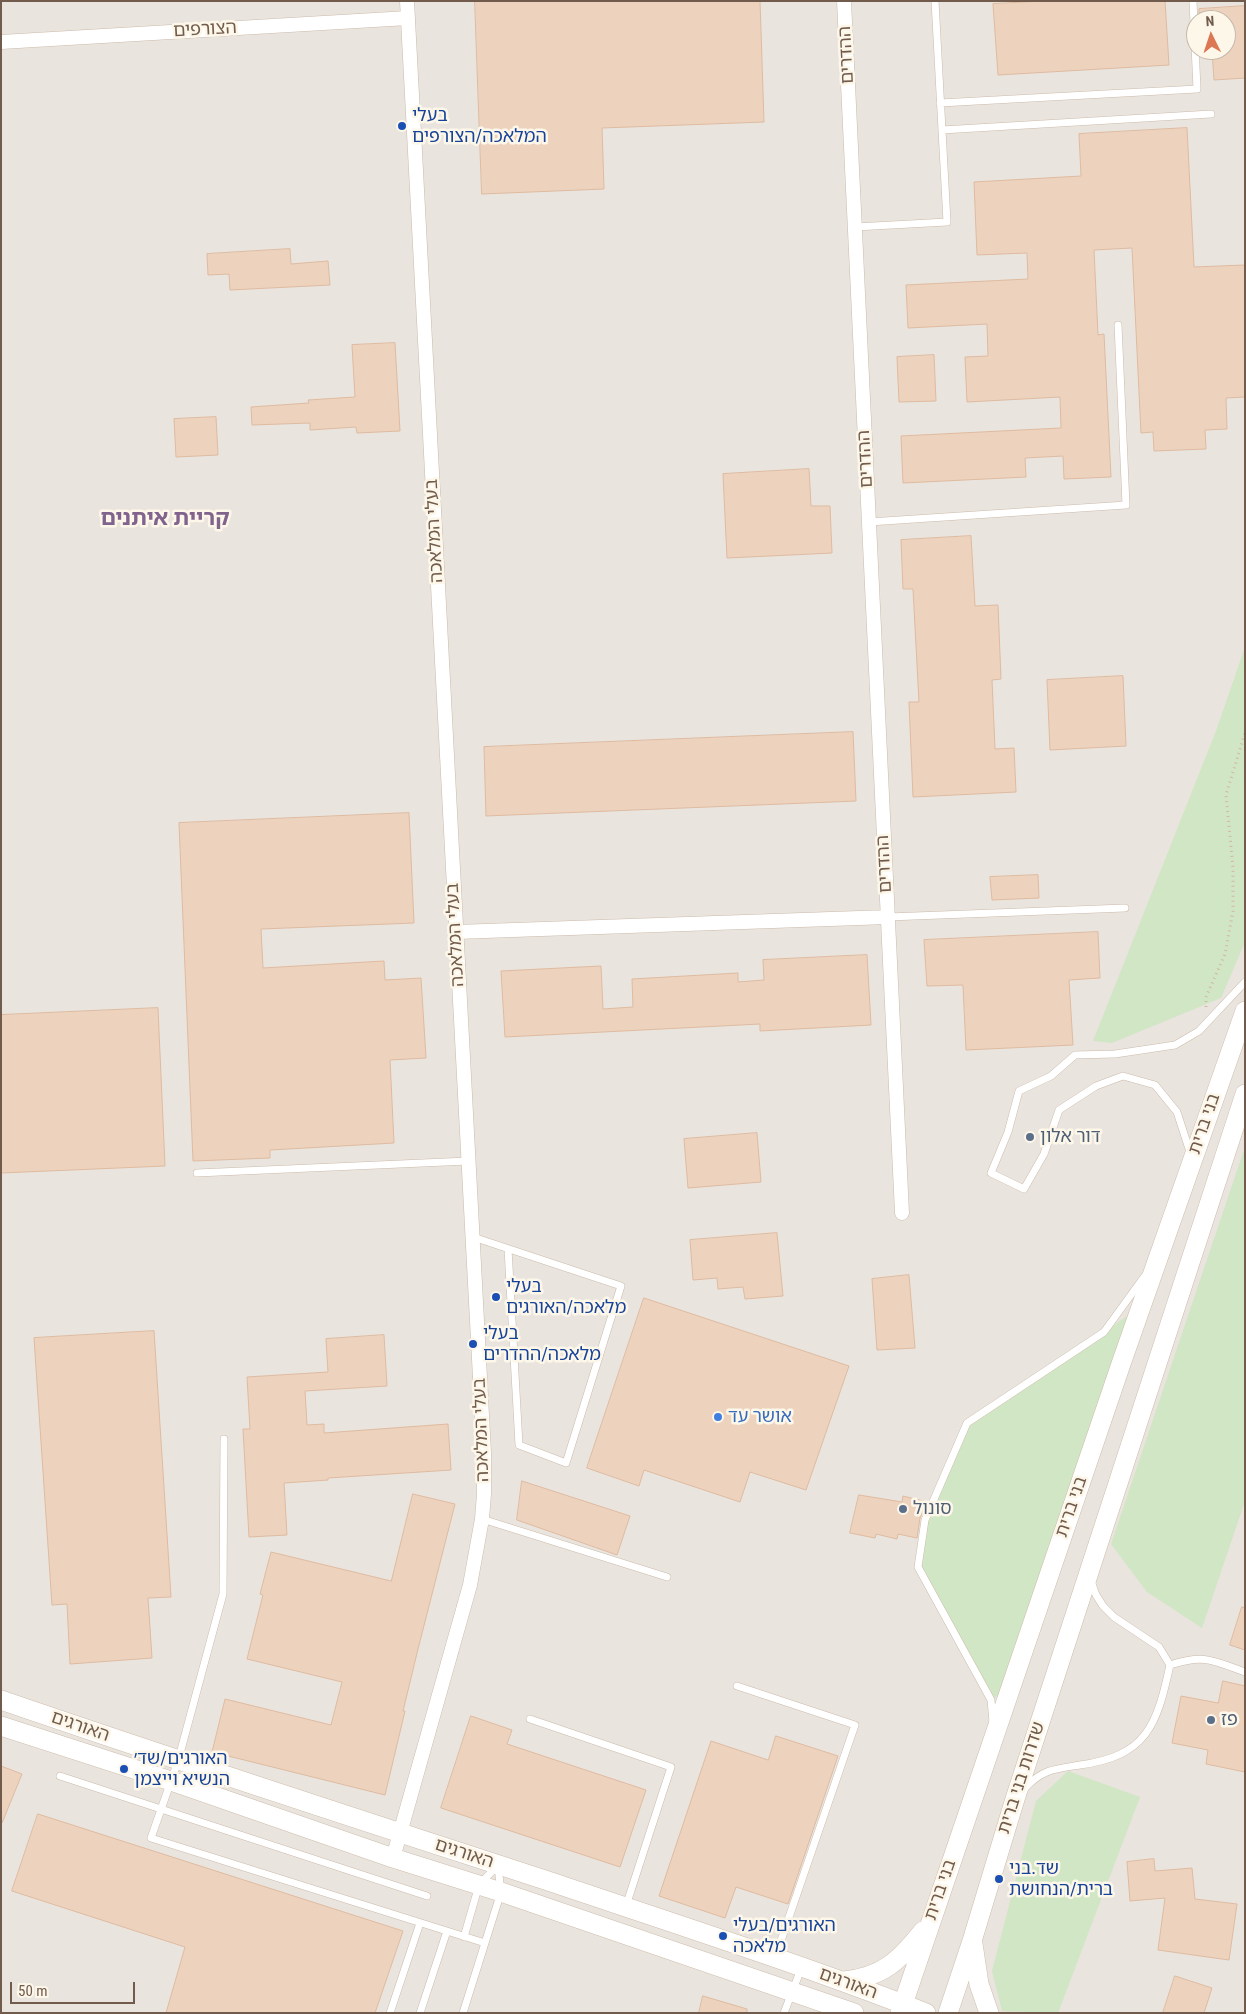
<!DOCTYPE html>
<html>
<head>
<meta charset="utf-8">
<style>
  body { margin:0 }
  #map { position:relative; width:1246px; height:2014px; overflow:hidden; background:#faf3e4; font-family:"Roboto Condensed",sans-serif }
  canvas { display:block }
  .frame { position:absolute; inset:0; border:2px solid #715b4c; pointer-events:none }
  .north { position:absolute; left:1186px; top:10px; width:50px; height:50px; box-sizing:border-box; background:#fdf7ea; border:1px solid #c5b9ab; border-radius:50%; rotate:356deg; font-size:14px; font-weight:700; line-height:20px; text-align:center; color:#715b4c }
  .north::after { content:''; display:block; margin:auto; width:18px; height:22px; background:#db7752; clip-path:polygon(50% 0,100% 100%,50% 72%,0 100%) }
  .scale { position:absolute; left:10px; top:1982px; width:125px; height:22px; box-sizing:border-box; border:2px solid #715b4c; border-top:0; padding-left:6px; font-size:15px; line-height:18px; white-space:nowrap; color:#715b4c; -webkit-text-stroke:4px #fdf7ea; paint-order:stroke }
</style>
</head>
<body>
<div id="map">
<canvas width="1246" height="2014"></canvas>
<div class="frame"></div>
<div class="north">N</div>
<div class="scale">50 m</div>
</div>
<script>
const ctx = document.querySelector('canvas').getContext('2d');
ctx.lineJoin = 'round';
function fill(path, color) { ctx.fillStyle = color; ctx.fill(path, 'evenodd'); }
function strokePath(path, color, width, dash) { ctx.strokeStyle = color; ctx.lineWidth = width; ctx.lineCap = dash ? 'butt' : 'round'; ctx.setLineDash(dash || []); ctx.stroke(path); }
function write(font, color, halo, rows, align = 'center') {
  ctx.font = font + ' "Roboto Condensed","Noto Sans Hebrew",sans-serif'; ctx.lineWidth = 5; ctx.setLineDash([]); ctx.textBaseline = 'middle'; ctx.strokeStyle = halo; ctx.fillStyle = color; for (const [text, x, y, turn = 0] of rows) {
    ctx.save(); ctx.translate(x, y); ctx.rotate((+turn || 0) * Math.PI / 180); ctx.textAlign = isNaN(turn) ? turn : align; if (halo) ctx.strokeText(text, 0, 0); ctx.fillText(text, 0, 0); ctx.restore();
  }
}
fill(new Path2D(`
  M1 1H1245V2013H1ZM1196 20H1226V50H1196Z`), '#eae4de');
fill(new Path2D(`
  M1245 647V942L1221 998 1112 1043 1093 1041 1216 731Z
  M1245 1147V1501L1202 1628 1147 1592 1111 1544Z
  M1141 1307 1010 1687 991 1700 918 1567 925 1520 967 1423Z
  M1068 1771 1140 1797 1058 2013 1002 2011 992 1971 1036 1801Z`), '#d0e6c4');
const building = new Path2D(`
  M475 1H760L764 122 602 128 604 189 482 194Z
  M1045 1H1165L1169 65 998 75 993 4Z
  M1245 6V78L1214 80 1212 50H1226V20H1199V9Z
  M1187 128 1194 267 1245 265V397L1226 398 1227 429 1205 430 1206 449 1154 451 1153 432 1141 433 1132 248 1094 250 1098 335 1104 334 1111 477 1064 479 1063 456 1025 458 1026 477 903 483 901 436 1061 428 1060 397 967 402 965 357 988 356 987 324 908 328 906 285 1028 279 1027 253 977 255 974 182 1081 176 1079 134Z
  M290 249 291 264 328 261 330 285 230 290 229 274 208 275 207 254Z
  M395 343 400 431 357 433 356 427 310 430V423L252 425 251 407 309 403 308 400 355 397 352 345Z
  M934 355 936 401 899 402 897 357Z
  M216 417 218 455 176 457 174 419Z
  M809 469 811 506H830L832 553 727 558 723 474Z
  M971 536 975 606 998 605 1001 679 992 680 995 749 1014 748 1016 792 913 797 909 702H919L913 589H903L901 540Z
  M1123 676 1126 746 1050 750 1047 680Z
  M853 732 856 801 486 816 484 747Z
  M409 813 414 923 261 929 263 968 384 961 385 980 421 978 426 1058 390 1060 394 1143 270 1150V1158L193 1161 179 823Z
  M1038 875 1039 898 992 900 990 877Z
  M1098 932 1100 978 1069 980 1073 1045 966 1050 963 985 927 986 924 940Z
  M867 955 871 1025 760 1031V1024L505 1037 501 971 601 966 603 1009 633 1007 632 979 738 973V982L764 980 763 960Z
  M158 1008 165 1166 1 1173V1015Z
  M757 1133 761 1182 688 1188 684 1139Z
  M777 1233 783 1296 745 1299 743 1287 718 1289 717 1278 693 1280 690 1240Z
  M909 1275 915 1348 877 1350 872 1279Z
  M644 1298 849 1366 806 1490 750 1472 740 1502 644 1470 639 1486 587 1468Z
  M154 1331 171 1597 148 1598 152 1658 70 1664 67 1604 52 1605 34 1338Z
  M384 1335 387 1386 305 1391 307 1425 324 1424V1433L448 1424 451 1470 328 1478V1480L284 1483 287 1535 249 1537 243 1429H250L247 1377 328 1372 326 1339Z
  M522 1481 630 1516 617 1555 517 1520Z
  M413 1494 455 1504 418 1649 403 1711H405L385 1795 212 1752 225 1699 331 1725 342 1682 247 1659 263 1595 260 1594 271 1552 391 1581Z
  M859 1495 902 1502 903 1496 927 1502 920 1518 917 1538 898 1534 897 1539 876 1534 875 1538 850 1533Z
  M1242 1607 1245 1608V1650L1230 1645Z
  M1223 1681 1245 1686V1772L1206 1764 1208 1750 1172 1743 1181 1696 1218 1703Z
  M471 1716 512 1730 507 1744 646 1790 620 1867 441 1808Z
  M776 1736 838 1756 788 1904 736 1887 725 1918 659 1896 711 1741 768 1760Z
  M1 1766 22 1774 2 1823H1Z
  M38 1814 403 1931 375 2013H166L185 1947 12 1891Z
  M1154 1859 1155 1871 1192 1868 1195 1899 1237 1904 1229 1960 1158 1950 1165 1898 1130 1901 1127 1862Z
  M1175 1976 1212 1988 1204 2013H1163Z
  M703 1996 747 2009V2013H699Z`);
fill(building, '#edd3be');
strokePath(building, '#dfbba0', 1);
const lane = new Path2D(`
  M940 103 1197 89 1193 1
  M942 130 1211 114
  M855 227 947 222 935 1
  M869 522 1126 505 1118 325
  M888 917 1125 908
  M1190 1152 1177 1112 1155 1085 1123 1076 1096 1086 1059 1110 1044 1154 1024 1189 991 1173 1008 1132 1019 1091 1051 1076 1075 1055 1115 1054 1175 1045 1199 1031 1245 982
  M197 1173 468 1161
  M473 1237 621 1286 566 1463 519 1445 508 1249
  M224 1439 223 1594 178 1761 151 1838 485 1943
  M482 1519 667 1577
  M1170 1665C1204 1654 1212 1660 1245 1672
  M737 1686 855 1725 775 1958
  M530 1719 671 1767 626 1906
  M993 1722 991 1700 918 1567 925 1520 967 1423 1104 1332 1144 1277
  M60 1776 427 1896
  M1025 1788C1043 1769 1055 1769 1080 1765 1147 1756 1157 1725 1170 1665L1159 1647 1114 1617 1103 1606 1096 1595 1091 1581
  M464 1937 479 1885 498 1865
  M390 2013 420 1923
  M420 2013 447 1931
  M463 2013 501 1892 498 1867
  M784 2013 801 1969`);
const street = new Path2D(`
  M844 1 902 1213
  M1 42 408 18
  M456 932 888 917
  M393 1858 470 1585 482 1519 484 1494V1453L407 1`);
const secondary = new Path2D(`
  M1 1700C184 1763 367 1822 551 1882 676 1924 803 1965 926 2013
  M1 1726 171 1781 393 1858 501 1892 854 2013
  M973 1944 979 1984 989 2013
  M844 1981C883 1977 900 1960 923 1931
  M900 2013 1122 1361 1245 1011
  M948 2013 972 1941 1015 1799 1245 1094`);
strokePath(lane, '#cbbbab', 8);
strokePath(street, '#cbbbab', 15);
strokePath(secondary, '#cfbdac', 20);
strokePath(new Path2D(`
  M1206 1007V997L1225 954 1233 911V867L1226 795 1245 733`), '#d2b7a1', 3, [1, 4]);
strokePath(lane, '#fff', 7);
strokePath(street, '#fff', 14);
strokePath(secondary, '#fff', 19);
for (const [x, y, r, color] of [
  [402,126,5,"#1a4fb4"],
  [1030,1137,5,"#5c6f8a"],
  [496,1297,5,"#1a4fb4"],
  [473,1344,5,"#1a4fb4"],
  [718,1417,5,"#3f7fe0"],
  [903,1509,5,"#5c6f8a"],
  [1211,1720,5,"#5c6f8a"],
  [124,1769,5,"#1a4fb4"],
  [999,1879,5,"#1a4fb4"],
  [723,1936,5,"#1a4fb4"]
]) { const dot = new Path2D(); dot.arc(x, y, r, 0, 2 * Math.PI); ctx.fillStyle = color; ctx.fill(dot); strokePath(dot, '#fdf7ea', 2); }
write('18px', '#715b4c', '#fdf7ea', [
  ["הצורפים",205,30,-3],
  ["ההדרים",847,55,-93],
  ["ההדרים",866,459,-93],
  ["בעלי המלאכה",435,531,-93],
  ["ההדרים",885,864,-93],
  ["בעלי המלאכה",456,935,-93],
  ["בני ברית",1205,1124,-71],
  ["בעלי המלאכה",482,1430,-92],
  ["בני ברית",1072,1507,-71],
  ["האורגים",80,1727,19],
  ["שדרות בני ברית",1022,1778,-72],
  ["האורגים",464,1854,18],
  ["בני ברית",941,1890,-71],
  ["האורגים",848,1984,20]
]);
write('18px', '#164399', '#fdf7ea', [
  ["בעלי",412,116],
  ["המלאכה/הצורפים",412,137],
  ["בעלי",506,1287],
  ["מלאכה/האורגים",506,1308],
  ["בעלי",483,1334],
  ["מלאכה/ההדרים",483,1355],
  ["האורגים/שד׳",134,1759],
  ["הנשיא וייצמן",134,1780],
  ["שד.בני",1009,1869],
  ["ברית/הנחושת",1009,1890],
  ["האורגים/בעלי",733,1926],
  ["מלאכה",733,1947]
], 'left');
write('18px', '#4e5e75', '#fdf7ea', [
  ["דור אלון",1040,1137],
  ["סונול",913,1509],
  ["פז",1221,1720]
], 'left');
write('18px', '#366cbe', '#fdf7ea', [
  ["אושר עד",728,1417]
], 'left');
write('bold 22px', '#81648d', '#fdf7ea', [
  ["קריית איתנים",165,519]
]);
</script>
</body>
</html>
